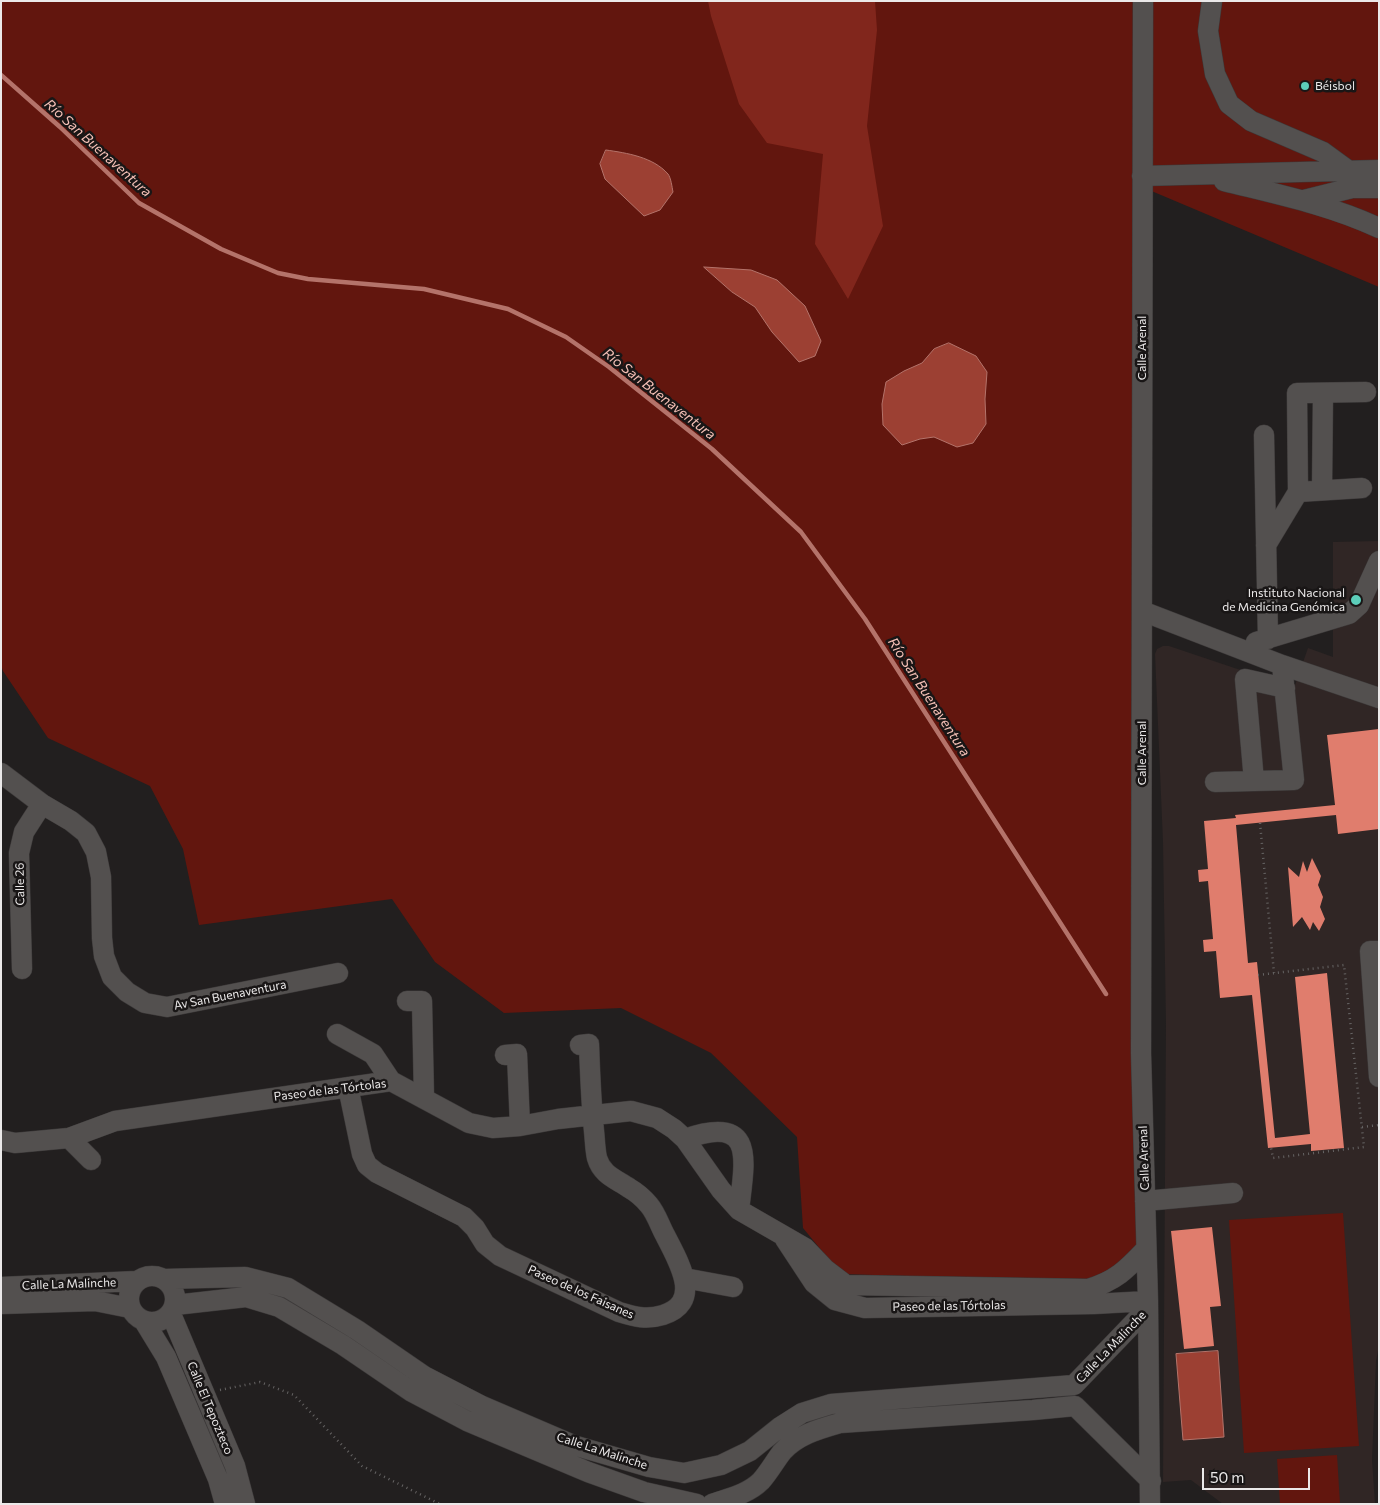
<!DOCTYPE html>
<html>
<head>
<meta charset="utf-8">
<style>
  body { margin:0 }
  #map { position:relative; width:1380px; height:1505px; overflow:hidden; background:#221f1f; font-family:Commissioner,sans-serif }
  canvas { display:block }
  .frame { position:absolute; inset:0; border:2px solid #ebe9e9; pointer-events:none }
  .scale { position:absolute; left:1202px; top:1468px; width:108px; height:22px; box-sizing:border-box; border:2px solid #ebe9e9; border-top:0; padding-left:6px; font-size:15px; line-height:18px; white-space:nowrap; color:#ebe9e9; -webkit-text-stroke:4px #191616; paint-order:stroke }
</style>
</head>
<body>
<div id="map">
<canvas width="1380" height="1505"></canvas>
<div class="frame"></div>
<div class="scale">50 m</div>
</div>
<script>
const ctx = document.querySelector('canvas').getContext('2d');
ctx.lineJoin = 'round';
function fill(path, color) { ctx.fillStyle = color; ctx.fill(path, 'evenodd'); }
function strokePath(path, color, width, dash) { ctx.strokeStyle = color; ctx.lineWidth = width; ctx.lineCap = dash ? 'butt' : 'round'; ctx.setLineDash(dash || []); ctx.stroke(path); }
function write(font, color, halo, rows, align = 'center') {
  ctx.font = font + ' Commissioner,sans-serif'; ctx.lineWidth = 5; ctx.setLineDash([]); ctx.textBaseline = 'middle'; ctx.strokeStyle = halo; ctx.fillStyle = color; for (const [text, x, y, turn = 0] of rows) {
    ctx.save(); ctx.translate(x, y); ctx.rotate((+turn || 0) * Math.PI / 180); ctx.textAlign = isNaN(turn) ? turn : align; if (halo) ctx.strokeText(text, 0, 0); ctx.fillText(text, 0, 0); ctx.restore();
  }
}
fill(new Path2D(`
  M1379 541V1346L1376 1361 1372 1460 1375 1504H1223L1191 1480 1163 1482 1166 1024 1163 842 1155 654 1157 649 1163 646H1169L1294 688 1308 648 1333 657V542Z`), '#302625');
fill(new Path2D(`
  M1 1H1136L1138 1247 1102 1282 841 1274 803 1228 797 1137 711 1053 621 1008 504 1013 435 962 392 899 199 925 183 849 150 786 48 738 3 671 1 665Z
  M1145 1H1379V287L1142 187Z
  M1343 1213 1359 1446 1244 1453 1229 1220Z
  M1337 1455 1340 1504H1280L1277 1459Z`), '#62160e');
fill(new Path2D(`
  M708 1H875L877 30 867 126 883 226 848 299 815 244 823 154 767 143 739 104 711 16Z`), '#81261c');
const water = new Path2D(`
  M606 150C627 153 653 157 668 174 671 178 672 187 673 192L660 210 644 216 605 179 600 164Z
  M704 267 751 270 777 280 805 306 821 341 815 356 799 362 772 332 755 307 732 292Z
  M949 343 976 356 987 372 985 399 986 424 973 443 957 447 934 437 920 439 902 445 883 425 882 404 886 382 904 371 922 363 934 349Z
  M1218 1351 1224 1437 1183 1440 1176 1354Z`);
fill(water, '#9c4033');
strokePath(water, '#b4736a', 1);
strokePath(new Path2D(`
  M1 75 60 127 139 203 221 249 278 273 308 279 424 289 508 309 566 337 609 367 712 449 801 532 865 619 1106 994`), '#b4736a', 4.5);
fill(new Path2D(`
  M1379 729V829L1338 834 1336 815 1236 825 1248 963 1257 962 1275 1138 1310 1134 1295 977 1327 973 1344 1148 1311 1151V1144L1268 1148 1252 995 1220 998 1216 951 1204 952 1203 940 1213 939 1208 881 1199 882 1198 870 1208 869 1204 821 1236 818 1235 815 1335 805 1327 735Z
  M1312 858 1321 876 1318 885 1323 897 1320 907 1325 919 1319 931 1313 922 1310 930 1302 917 1293 927 1288 867 1299 877 1303 861 1307 872Z
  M1212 1227 1221 1306 1210 1307 1214 1346 1184 1349 1171 1231Z`), '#e07d6d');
const minor = new Path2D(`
  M1143 1 1141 1053 1148 1301 1150 1504
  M1212 1 1208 31 1215 74 1229 104 1251 121 1323 152 1349 171
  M1142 176 1379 170
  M1224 181C1276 194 1330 205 1379 228
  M1304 200 1352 188H1379
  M1264 435 1268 639
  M1322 490 1323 393
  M1298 492 1297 393 1366 392
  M1266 545 1298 492 1362 488
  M1142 611 1282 665 1379 698
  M1256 642 1349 614 1359 605 1379 561
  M1 773 42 804 71 821 86 833 96 852 101 877 102 938 104 956 112 977 127 992 145 1003 167 1007 338 973
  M1254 781 1245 679 1285 688
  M1215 782 1294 780 1282 665
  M1379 951H1370L1379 1077
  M22 969 19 853 24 832 42 804
  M407 1001H422L424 1098
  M337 1034 373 1054 391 1081
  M505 1055 517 1054 520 1126
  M348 1087 362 1154 367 1165 377 1173 464 1217 475 1228 485 1244 500 1256 619 1312C635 1317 647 1320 663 1315 704 1302 678 1261 665 1235 660 1226 656 1213 649 1205 644 1199 636 1192 629 1188 616 1179 602 1175 597 1158 595 1149 595 1140 594 1131 591 1102 590 1073 589 1044L580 1045
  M69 1138 91 1160
  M685 1139C756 1114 745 1159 739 1210
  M1 1140 15 1143 69 1138 115 1121 391 1081 469 1123 493 1128 520 1126 558 1119 631 1111 657 1118 674 1129 685 1139 721 1190 739 1210 805 1248 825 1269 846 1285 1088 1289C1116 1281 1127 1269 1146 1249
  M1145 1201 1233 1193
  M785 1239 814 1283 835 1300 865 1308 1094 1304 1148 1301
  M129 1299a23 23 0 1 1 46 0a23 23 0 1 1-46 0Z
  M684 1278 733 1287
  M164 1279 245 1277 288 1288 357 1330 424 1376 482 1406 573 1445 649 1467 684 1473 721 1465 750 1451 780 1427 802 1413 831 1404 1074 1385 1148 1308
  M1 1287 137 1281
  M1 1304 95 1301 130 1308
  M175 1305 246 1297 279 1307 343 1345 412 1392 467 1421 588 1472 644 1492 697 1504
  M171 1314 235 1466 245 1504
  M144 1321 166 1357 218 1479 225 1504
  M712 1504C729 1498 748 1494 761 1481 769 1472 775 1461 782 1452 797 1435 819 1429 840 1423L1033 1410 1075 1406 1151 1481`);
strokePath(minor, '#3d3a3a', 21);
strokePath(new Path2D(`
  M1260 823 1274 973
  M1258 975 1344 965 1364 1147 1273 1158 1271 1148
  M1362 1127 1379 1125
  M220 1390 260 1382 294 1395 362 1466 440 1504`), '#666464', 2.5, [1, 4]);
strokePath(minor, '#53504f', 20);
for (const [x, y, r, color] of [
  [1305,86,5,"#5cceba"],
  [1356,600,6,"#5cceba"]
]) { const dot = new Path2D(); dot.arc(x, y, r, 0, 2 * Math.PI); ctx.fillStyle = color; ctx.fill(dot); strokePath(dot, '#191616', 2); }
write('12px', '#ebe9e9', '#191616', [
  ["Béisbol",1315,86],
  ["Instituto Nacional",1345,593,"right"],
  ["de Medicina Genómica",1345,607,"right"]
], 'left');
write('12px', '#ebe9e9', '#191616', [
  ["Calle Arenal",1142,348,-90],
  ["Calle Arenal",1142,753,-90],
  ["Calle 26",20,884,-91],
  ["Av San Buenaventura",230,995,-11],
  ["Paseo de las Tórtolas",330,1090,-7],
  ["Calle Arenal",1144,1158,-92],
  ["Calle La Malinche",69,1284,-2],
  ["Paseo de los Faisanes",581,1292,24],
  ["Paseo de las Tórtolas",949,1306,-1],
  ["Calle La Malinche",1111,1347,-46],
  ["Calle El Tepozteco",210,1408,67],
  ["Calle La Malinche",602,1451,18]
]);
write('italic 14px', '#f5c0b6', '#191616', [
  ["Río San Buenaventura",98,148,42],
  ["Río San Buenaventura",659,394,38],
  ["Río San Buenaventura",929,697,57]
]);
</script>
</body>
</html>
